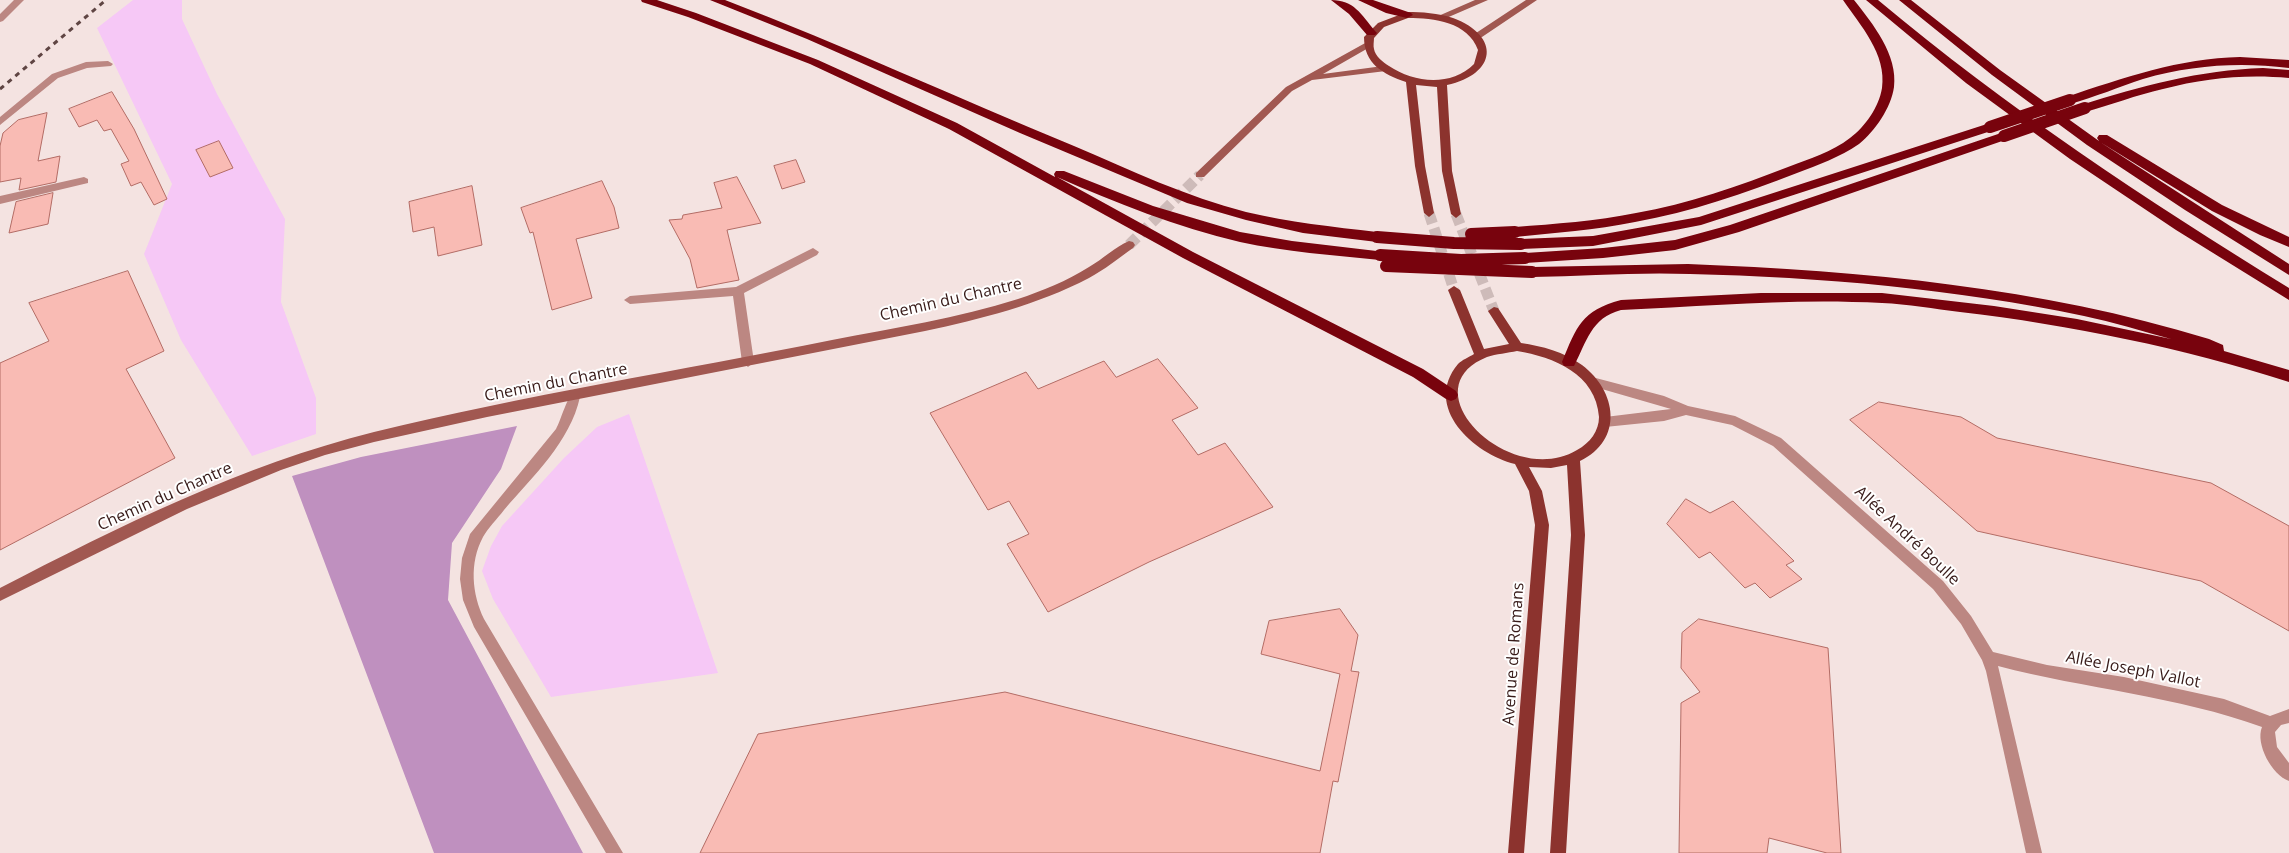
<!DOCTYPE html>
<html>
<head>
<meta charset="utf-8">
<style>
  body { margin:0 }
  canvas { display:block; background:#f4e3e1 }
</style>
</head>
<body>
<canvas width="2289" height="853"></canvas>
<script>
const ctx = document.querySelector('canvas').getContext('2d');
ctx.lineJoin = 'round';
function fill(path, color) { ctx.fillStyle = color; ctx.fill(path, 'evenodd'); }
function strokePath(path, color, width, dash) { ctx.strokeStyle = color; ctx.lineWidth = width; ctx.lineCap = dash ? 'butt' : 'round'; ctx.setLineDash(dash || []); ctx.stroke(path); }
function write(font, color, halo, rows, align = 'center') {
  ctx.font = font + ' "Open Sans",sans-serif'; ctx.lineWidth = 4; ctx.setLineDash([]); ctx.textBaseline = 'middle'; ctx.strokeStyle = halo; ctx.fillStyle = color; for (const [text, x, y, turn = 0] of rows) {
    ctx.save(); ctx.translate(x, y); ctx.rotate((+turn || 0) * Math.PI / 180); ctx.textAlign = isNaN(turn) ? turn : align; if (halo) ctx.strokeText(text, 0, 0); ctx.fillText(text, 0, 0); ctx.restore();
  }
}
fill(new Path2D(`
  M133 0H182V19L217 94 285 219 281 302 316 398V434L252 456 181 340 144 254 172 184 97 28Z
  M629 414 718 673 551 697 493 599 482 571 491 546 502 526 564 458 597 427Z`), '#f6c8f6');
fill(new Path2D(`
  M517 426 501 469 452 543 448 600 583 853H434L292 476 361 457Z`), '#bf90bf');
const building = new Path2D(`
  M112 92 134 129 167 199 154 205 141 182 131 186 121 164 129 161 111 129 104 131 97 120 79 127 69 109Z
  M47 113 38 161 60 156 56 182 19 190 21 178 0 182V146L3 133 18 120Z
  M219 141 233 168 210 177 196 150Z
  M796 160 805 182 782 189 774 166Z
  M737 177 761 223 727 230 739 280 697 288 690 259 669 220 682 219 683 215 722 208 714 183Z
  M602 181 614 207 619 228 576 239 592 298 552 310 533 232 530 233 521 208Z
  M472 186 482 245 438 256 434 227 413 232 409 202Z
  M53 193 48 224 9 233 16 202Z
  M128 271 164 351 126 369 175 458 0 550V363L49 341 29 303Z
  M1158 359 1198 408 1172 420 1198 455 1225 443 1273 507 1149 562 1048 612 1007 544 1029 534 1009 501 988 510 930 413 1026 372 1038 389 1104 361 1116 377Z
  M1879 402 1961 417 1997 438 2211 483 2289 526V631L2201 581 1977 531 1850 420Z
  M1686 499 1710 513 1733 501 1794 561 1786 565 1802 579 1770 598 1755 583 1745 588 1710 552 1699 558 1667 524Z
  M1340 609 1358 635 1351 671 1359 672 1338 782 1333 781 1320 853H700L758 734 1005 692 1320 771 1340 674 1261 654 1269 621Z
  M1699 619 1828 648 1841 853H1827L1769 838 1767 853H1679L1681 703 1700 692 1681 668 1682 633Z`);
fill(building, '#f9bbb4');
strokePath(building, '#b36c65', 1);
strokePath(new Path2D(`
  M1129 245 1200 175`), '#cebbb9', 11, [11, 5]);
strokePath(new Path2D(`
  M1429 213 1454 290
  M1456 214 1494 311`), '#cebbb9', 11, [11, 5]);
fill(new Path2D(`
  M14 0H24L3 21 0 22V14Z
  M108 61 113 64 111 66 87 68 58 78 0 125V117L52 74 86 62Z
  M84 177 88 179V183L0 204V196Z
  M813 248 819 252 817 255 744 293 754 362 748 367 742 362 733 296 630 304 624 300 630 296 736 287Z
  M1592 377 1664 396 1688 406 1735 416 1781 438 1943 581 1971 616 1993 652 2047 665 2124 677 2224 699 2270 716 2289 709V723L2281 725 2275 732 2277 747 2289 763V781C2272 775 2255 744 2262 727 2177 696 2086 689 1998 666L2042 853H2026L1986 671 1982 660 1961 624 1933 589 1773 446 1732 425 1686 415 1664 421 1605 427 1601 425 1599 422 1601 419 1605 417 1671 409 1588 385 1586 382Z
  M574 392 580 397C570 442 533 476 504 510 497 519 488 528 483 537 469 563 472 594 484 619L623 853H606L474 627 463 600 460 579 462 558 470 534 556 429C561 420 568 394 574 392Z`), '#bc8782');
fill(new Path2D(`
  M1475 0H1488L1444 19 1441 20 1436 17Z
  M1526 0H1537L1479 39H1473V35Z
  M1367 42 1370 43V47L1323 74 1383 66 1388 69 1386 71 1312 80 1292 91 1204 177H1196V173L1286 87Z
  M1129 241 1133 242 1135 245 1133 248C1119 258 1104 270 1089 278 1037 305 981 319 925 331L487 417 374 442 325 455 281 470 187 509 0 601V588C120 526 242 465 374 432 525 395 679 371 832 340 894 328 958 318 1018 299 1042 291 1067 281 1089 267 1103 259 1115 247 1129 241Z`), '#a15851');
fill(new Path2D(`
  M1407 12C1422 12 1438 13 1453 18 1501 36 1497 74 1447 85L1452 171 1461 214 1456 218 1451 214 1442 171 1437 87 1416 85 1425 166 1434 213 1429 217 1424 213 1415 166 1406 82C1383 74 1364 64 1364 37L1378 23ZM1408 18C1434 18 1468 22 1478 50L1474 64C1451 87 1414 83 1389 66 1383 62 1375 56 1374 49 1373 46 1374 41 1374 38L1384 27Z
  M1454 286 1460 290 1484 349 1509 344 1488 311 1494 307 1498 308 1521 343C1542 346 1564 352 1582 365 1617 391 1624 440 1580 461L1585 535 1566 853H1550L1571 535 1567 465 1551 468 1529 467 1542 491 1549 525 1524 853H1508L1535 525 1529 491 1515 464C1474 454 1422 407 1458 364 1462 360 1469 357 1474 354L1448 290ZM1517 351C1554 357 1596 374 1599 417 1599 431 1590 443 1577 450 1510 490 1407 389 1487 357 1496 354 1508 353 1517 351Z`), '#8c332e');
fill(new Path2D(`
  M641 0H657L696 13 818 60 957 123 1055 177 1054 174 1056 171H1064L1153 206 1240 232 1292 241 1385 252 1387 255 1380 260C1333 255 1286 252 1240 242 1177 227 1116 203 1057 177L1193 252 1423 369 1456 391 1458 395 1456 399 1451 401 1446 399 1413 377 1183 258 949 129 810 64 688 17 642 2Z
  M710 0H725C843 45 957 98 1074 146 1130 170 1187 197 1246 212 1289 222 1333 227 1377 232L1384 237 1377 242 1303 233 1246 220 1187 203 1020 133 807 39Z
  M1331 0C1354 0 1361 14 1375 31L1377 33 1375 35H1367L1349 14Z
  M1358 0H1373L1411 13 1413 15 1407 18 1386 13Z
  M1843 0H1854C1873 24 1898 55 1894 87 1891 108 1875 131 1859 144 1840 157 1818 165 1797 173 1745 193 1691 212 1635 222 1595 230 1555 233 1515 237L1510 235 1508 232 1510 229 1515 227C1555 224 1596 221 1636 213 1688 204 1739 186 1788 167 1809 159 1832 152 1850 138 1865 127 1879 107 1882 88 1887 54 1860 25 1843 0Z
  M1866 0H1878C2007 108 2146 200 2289 288V300L2176 230 2070 159 1966 83Z
  M1899 0H1911L2000 70 2099 141 2097 138 2099 135H2107L2222 205 2289 237V247L2260 235 2212 211 2100 142 2289 264V275L2185 210 2087 145 1992 75Z
  M2240 57 2289 60V68C2239 62 2192 65 2143 79 2119 87 2095 97 2070 104L2064 100 2066 97C2123 78 2180 58 2240 57Z
  M2263 68 2289 70V78C2246 74 2205 78 2163 89 2136 95 2111 105 2085 112L2079 108 2081 105C2141 86 2200 70 2263 68Z
  M1990 123 1996 127 1994 130 1701 225 1593 246 1521 249 1514 244 1521 239 1593 236 1699 217Z
  M2004 132 2008 133 2010 136 2008 139 1739 232 1675 250 1603 258 1525 263 1518 258 1525 253 1603 248 1675 240 1730 225Z
  M1688 264C1864 271 2040 287 2209 339L2223 345 2224 351 2289 370V382C2183 348 2071 325 1960 312 1934 309 1908 304 1882 303 1795 298 1707 306 1621 310 1591 318 1587 341 1574 366H1564L1562 362C1577 326 1581 311 1621 300L1761 293H1882L1994 306 2077 319 2171 339C2142 331 2113 322 2084 316 1955 289 1822 277 1690 274 1638 272 1585 276 1532 277L1527 275 1525 272 1527 269 1532 267Z`), '#78030d');
strokePath(new Path2D(`
  M0 89 106 0`), '#5f4543', 3, [5, 5]);
strokePath(new Path2D(`
  M1990 127 2070 100
  M2004 136 2085 108
  M1471 234 1515 232
  M1377 237 1454 243 1521 244
  M1380 255 1461 260 1525 258
  M1386 266 1532 272`), '#78030d', 12);
write('16px', '#371a18', '#fff', [
  ["Chemin du Chantre",951,300,-13],
  ["Chemin du Chantre",556,383,-11],
  ["Chemin du Chantre",165,497,-24],
  ["Allée André Boulle",1907,536,43],
  ["Avenue de Romans",1514,654,-86],
  ["Allée Joseph Vallot",2133,670,11]
]);
</script>
</body>
</html>
